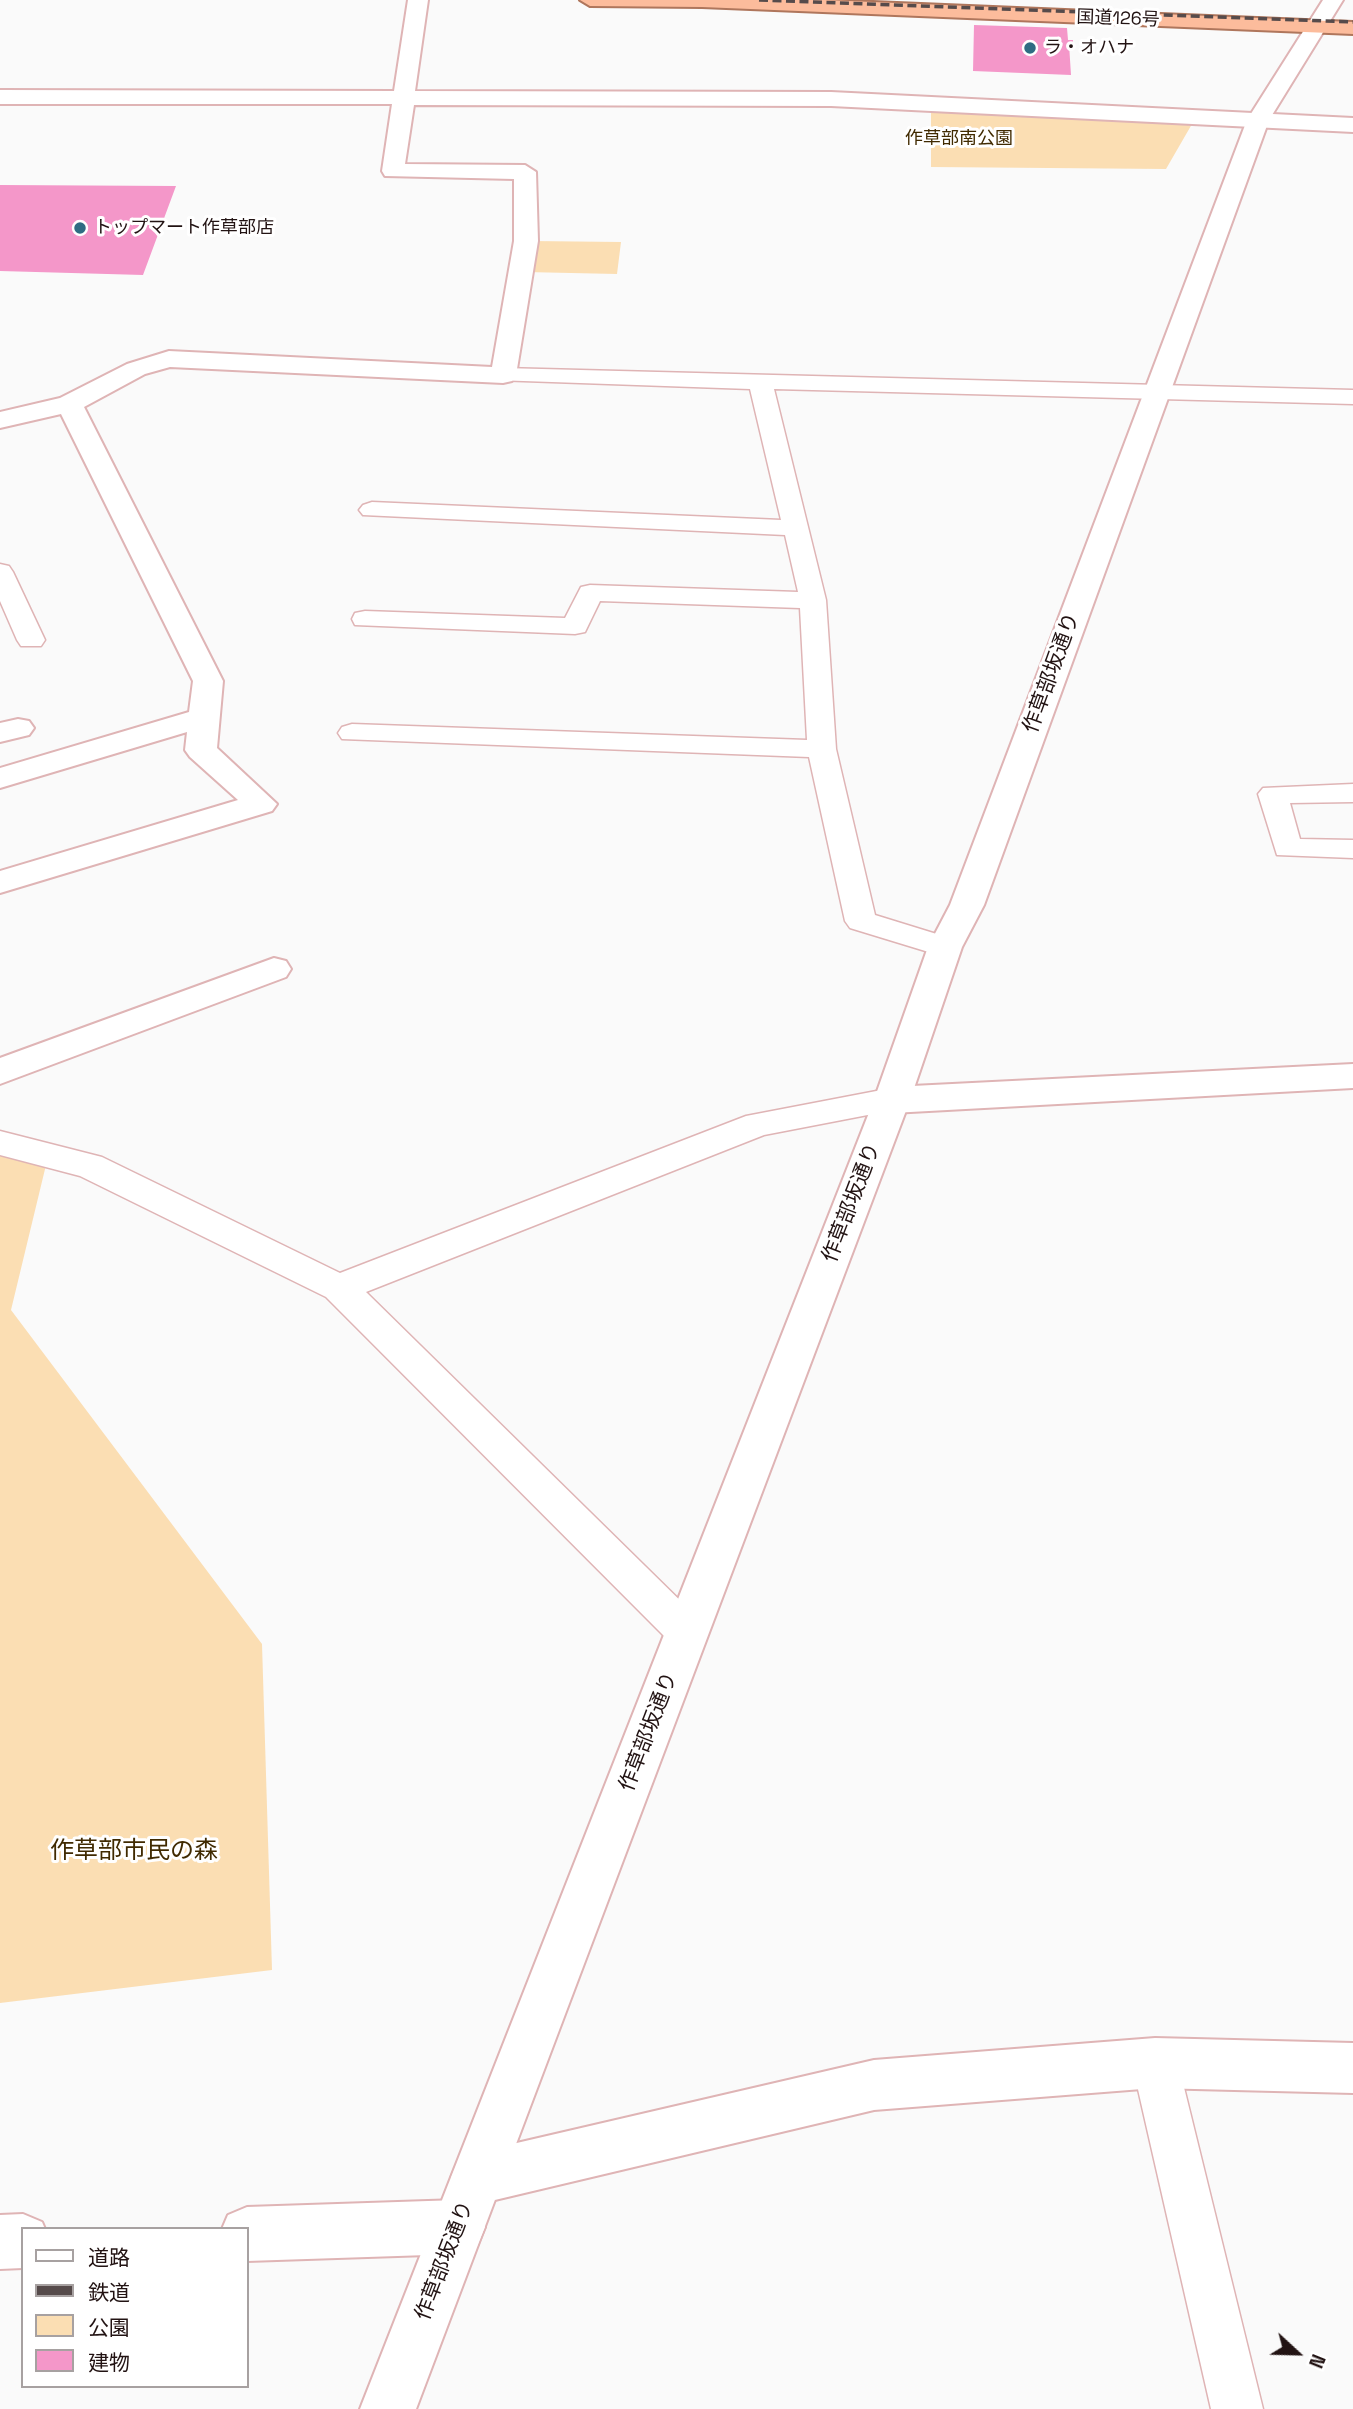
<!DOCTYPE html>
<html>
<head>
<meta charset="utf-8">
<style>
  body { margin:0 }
  #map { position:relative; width:1353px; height:2409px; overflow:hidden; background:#fafafa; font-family:"Space Grotesk","Noto Sans JP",sans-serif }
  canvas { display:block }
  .legend { position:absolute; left:21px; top:2227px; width:228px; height:161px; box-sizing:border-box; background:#fff; border:2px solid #a7a1a1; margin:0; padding:9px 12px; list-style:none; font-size:21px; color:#221313 }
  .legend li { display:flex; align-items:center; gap:14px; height:35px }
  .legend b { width:35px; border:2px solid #a7a1a1 }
  .north { position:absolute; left:1262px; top:2318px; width:70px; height:70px; -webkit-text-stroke:5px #fff; paint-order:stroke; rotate:112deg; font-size:19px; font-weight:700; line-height:28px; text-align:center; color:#221313 }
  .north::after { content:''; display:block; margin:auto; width:24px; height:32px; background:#221313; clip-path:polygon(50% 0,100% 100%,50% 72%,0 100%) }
</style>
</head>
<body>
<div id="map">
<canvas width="1353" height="2409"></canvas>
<ul class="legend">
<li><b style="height:9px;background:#fff"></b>道路</li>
<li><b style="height:9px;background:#564b4b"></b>鉄道</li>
<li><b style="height:19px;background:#fbdeb3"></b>公園</li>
<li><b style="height:19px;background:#f497c9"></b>建物</li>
</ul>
<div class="north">N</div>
</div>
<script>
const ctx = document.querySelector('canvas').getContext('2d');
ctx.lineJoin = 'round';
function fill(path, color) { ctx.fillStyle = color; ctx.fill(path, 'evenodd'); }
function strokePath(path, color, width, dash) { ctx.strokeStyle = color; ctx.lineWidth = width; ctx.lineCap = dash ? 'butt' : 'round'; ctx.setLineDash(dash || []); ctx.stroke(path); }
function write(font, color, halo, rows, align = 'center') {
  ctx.font = font + ' "Space Grotesk","Noto Sans JP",sans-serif'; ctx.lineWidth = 6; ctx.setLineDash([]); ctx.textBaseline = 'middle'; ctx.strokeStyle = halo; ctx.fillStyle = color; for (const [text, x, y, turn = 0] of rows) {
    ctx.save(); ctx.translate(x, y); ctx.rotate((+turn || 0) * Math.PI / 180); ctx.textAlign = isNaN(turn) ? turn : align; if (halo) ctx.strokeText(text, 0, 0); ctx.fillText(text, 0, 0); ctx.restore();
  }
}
fill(new Path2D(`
  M931 111 1192 124 1166 169 931 167Z
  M531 241 621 242 617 274 525 272Z
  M0 1150 46 1165 11 1310 262 1644 272 1970 0 2003Z`), '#fbdeb3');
fill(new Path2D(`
  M974 25 1067 28 1068 40H1073V44H1069L1071 75 973 71Z
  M0 185 176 186 143 275 0 271Z`), '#f497c9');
const service = new Path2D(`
  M503 368 1353 390V404L774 389 826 600 836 749 875 915 956 940 961 947 956 954 945 957 850 928 845 921 809 757 342 739 338 733 342 727 352 724 807 740 800 608 600 601 585 632 575 634 355 625 352 619 355 613 365 611 565 618 581 587 590 585 798 592 785 535 363 515 359 510 363 505 372 502 781 520 750 389 495 380 491 375 495 370Z
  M0 564 9 566 13 572 45 640 41 646H21L17 640 0 601Z
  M1353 784V802L1290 803 1300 839 1353 840V858L1277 855 1258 794 1263 788Z
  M892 1088 904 1092 909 1100 904 1108 764 1135 366 1292 701 1621 707 1633 701 1645 687 1650 673 1645 326 1297 80 1176 0 1155V1131L102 1157 340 1273 746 1116Z
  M1155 2040 1172 2047 1178 2063 1263 2409H1211L1132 2063 1138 2047Z`);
const minor = new Path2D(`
  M408 0H428L415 91 831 92 1353 118V132L831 106 414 105 405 164 525 165 536 172 538 241 516 375 512 381 503 383 170 367 145 374 84 407 223 681 217 748 277 804 272 811 0 893V871L238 800 190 757 185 750 187 732 0 788V768L189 712 193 681 61 414 0 428V412L60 398 127 364 169 351 492 367 514 241V179L385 176 382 171 392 104H0V90L394 91Z
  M18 719 29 721 34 728 29 735 0 742V723Z
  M274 958 286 961 291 969 286 977 0 1084V1058Z
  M1353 1064V1088L892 1113 879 1109 874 1100 879 1091 892 1087Z
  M1155 2038 1353 2043V2093L1155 2088 874 2110 478 2204 459 2197 451 2178 459 2159 478 2152 874 2060Z
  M458 2200 477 2208 485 2227 477 2246 458 2254 247 2261V2229H222L228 2215 247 2207Z
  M23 2214 42 2222 45 2229H23V2268L0 2269V2215Z`);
const tertiary = new Path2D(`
  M1323 0H1343L1269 120 984 905 962 947 910 1100 416 2409H360L874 1100 928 947 950 905 1247 120Z`);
const trunk = new Path2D(`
  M580 0H825L1353 22V34L702 7 590 6Z`);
strokePath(service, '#dfb4b5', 3);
strokePath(minor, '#dfb4b5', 4);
strokePath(tertiary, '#dfb4b5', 4);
strokePath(trunk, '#af765c', 4);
fill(service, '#fff');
fill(minor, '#fff');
fill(tertiary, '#fff');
fill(trunk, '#fcbc9c');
strokePath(new Path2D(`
  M759 0 1353 22`), '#564b4b', 3.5, [9, 4.5]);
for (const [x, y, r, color] of [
  [1030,48,7,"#2f6c83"],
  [80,228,7,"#2f6c83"]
]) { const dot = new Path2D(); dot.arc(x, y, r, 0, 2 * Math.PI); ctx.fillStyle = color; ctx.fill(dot); strokePath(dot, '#fff', 2.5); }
write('18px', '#221313', '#fff', [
  ["国道126号",1118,19,2]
]);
write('18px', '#221313', '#fff', [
  ["ラ・オハナ",1044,48],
  ["トップマート作草部店",94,228]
], 'left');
write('18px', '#402a01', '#fff', [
  ["作草部南公園",959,139]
]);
write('21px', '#221313', '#fff', [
  ["作草部坂通り",1052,673,-70],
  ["作草部坂通り",852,1203,-69],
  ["作草部坂通り",649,1732,-69],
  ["作草部坂通り",445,2261,-69]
]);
write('24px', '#402a01', '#fff', [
  ["作草部市民の森",134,1851]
]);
</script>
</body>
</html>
